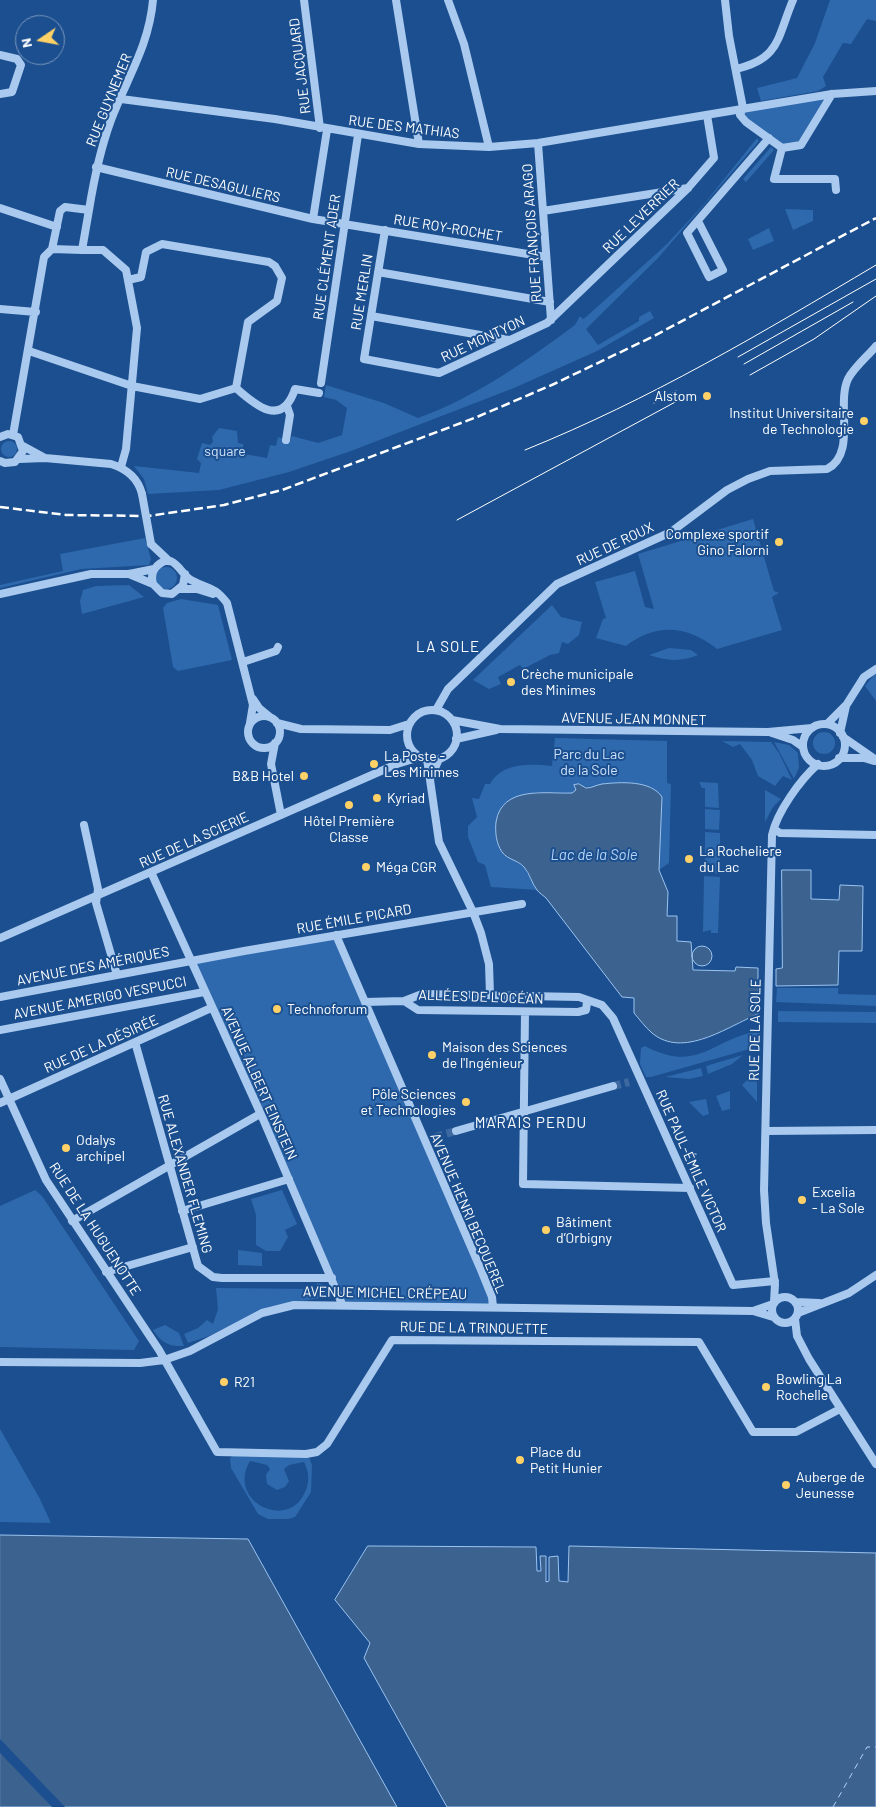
<!DOCTYPE html>
<html>
<head>
<meta charset="utf-8">
<style>
  body { margin:0 }
  #map { position:relative; width:876px; height:1807px; overflow:hidden; background:#1b4f8f; font-family:Barlow,sans-serif }
  canvas { display:block }
  .north { position:absolute; left:15px; top:15px; width:50px; height:50px; box-sizing:border-box; background:#1b4f8f; border:1px solid #7695bc; border-radius:50%; rotate:258deg; font-size:14px; font-weight:700; line-height:20px; text-align:center; color:#fff }
  .north::after { content:''; display:block; margin:auto; width:18px; height:22px; background:#ffd166; clip-path:polygon(50% 0,100% 100%,50% 72%,0 100%) }
</style>
</head>
<body>
<div id="map">
<canvas width="876" height="1807"></canvas>
<div class="north">N</div>
</div>
<script>
const ctx = document.querySelector('canvas').getContext('2d');
ctx.lineJoin = 'round';
function fill(path, color) { ctx.fillStyle = color; ctx.fill(path, 'evenodd'); }
function strokePath(path, color, width, dash) { ctx.strokeStyle = color; ctx.lineWidth = width; ctx.lineCap = dash ? 'butt' : 'round'; ctx.setLineDash(dash || []); ctx.stroke(path); }
function write(font, color, halo, rows, align = 'center') {
  ctx.font = font + ' Barlow,sans-serif'; ctx.lineWidth = 4; ctx.setLineDash([]); ctx.textBaseline = 'middle'; ctx.strokeStyle = halo; ctx.fillStyle = color; for (const [text, x, y, turn = 0] of rows) {
    ctx.save(); ctx.translate(x, y); ctx.rotate((+turn || 0) * Math.PI / 180); ctx.textAlign = isNaN(turn) ? turn : align; if (halo) ctx.strokeText(text, 0, 0); ctx.fillText(text, 0, 0); ctx.restore();
  }
}
fill(new Path2D(`
  M830 0H876V21L867 19 851 44 843 43 823 77 826 86 818 91 761 101 757 88 797 78 815 43Z
  M832 94 801 145 782 148 746 122 743 108Z
  M757 138 759 141 658 258 586 329 598 345 639 321V317L650 311 654 318 597 351 514 388 351 451 289 472 219 490 148 494 144 479 134 466 199 473 201 463 197 459 202 443 210 445 213 442 212 437 219 428 237 431 238 443 243 444 244 454 267 458 270 445 276 446 278 437 290 441 292 436 318 443 342 435 347 408 336 400 324 397 326 385 384 403 418 418C474 398 528 360 575 325L580 316 583 319 586 317 666 245 704 204Z
  M771 147 774 150 746 182 743 179Z
  M785 209 813 210V221L793 230Z
  M769 228 774 241 753 250 748 239Z
  M1 449a8 8 0 1 1 16 0a8 8 0 1 1-16 0Z
  M753 519 774 591 779 593 772 597 782 630 717 649C688 626 657 622 626 646L596 638 603 619 606 618 595 582 635 571 645 607 654 609 638 554Z
  M145 538 151 559 149 565 81 569 0 588V585L63 571 60 554Z
  M155 578a11 11 0 1 1 22 0a11 11 0 1 1-22 0Z
  M129 585 144 597 82 614 80 601 83 590 96 586Z
  M181 599 218 605 232 660 178 671 173 667 163 608 167 603Z
  M552 605 561 617 582 622 579 635 568 644 562 642 559 653 550 655 523 669 520 665C510 670 506 673 498 677L501 684 489 689 473 680Z
  M669 648 691 650 698 655C680 662 667 661 649 655Z
  M874 675H876V701L865 686Z
  M813 743a11 11 0 1 1 22 0a11 11 0 1 1-22 0Z
  M555 738 667 741V783L671 784 669 863 659 870 662 797C642 770 601 793 574 785L576 790 572 793 535 792 496 835 503 853 523 866 537 890 491 887 485 865 478 862 468 837V826L477 817 472 798 479 799 485 784H490C503 762 530 764 552 766Z
  M722 741 771 742 779 753 792 780 783 776 775 786 758 776 752 760 740 744 733 747Z
  M774 742 789 745 798 753 799 768 794 779Z
  M699 782 718 783 719 808 705 807V788H702Z
  M765 790 781 799 773 807 765 822Z
  M705 809 720 810 719 830 705 829Z
  M705 832 720 833V874L705 872Z
  M704 876 720 877 718 933H711V930L703 932Z
  M336 935 493 1307 342 1304 190 961Z
  M777 988H838V994L876 995V1006L776 1002Z
  M778 1011 876 1012V1023L778 1022Z
  M761 1031 759 1040 753 1048 651 1077H646L640 1064 641 1048 645 1046C700 1075 712 1037 761 1031Z
  M743 1055 732 1064 708 1074 706 1066Z
  M701 1068 703 1076 689 1079 665 1077Z
  M754 1074 757 1077V1102L742 1085Z
  M730 1091V1109L722 1111 716 1096Z
  M706 1099 709 1114 703 1116 689 1102Z
  M35 1190 42 1196 139 1341 134 1350 0 1347V1206Z
  M282 1190 297 1224 285 1230 288 1237 280 1251H266L256 1245V1215L251 1199Z
  M238 1250 262 1253V1266L238 1265Z
  M317 1283 328 1286 333 1296 268 1307 209 1336 188 1343 184 1334 198 1328 207 1320 213 1324 218 1309 216 1288 316 1289Z
  M165 1325 179 1333 184 1346C169 1347 161 1342 153 1330Z
  M0 1429 40 1499 51 1523 0 1522Z
  M233 1456 309 1457 312 1465 311 1492 295 1517 289 1519H268L258 1514 231 1468 230 1458ZM250 1461 267 1465 270 1469 266 1475 267 1484 277 1490 285 1487 289 1481 284 1469 289 1465 304 1462C309 1472 310 1482 305 1492 288 1532 226 1501 250 1461Z`), '#2e69ad');
const water = new Path2D(`
  M579 784 586 788C592 788 596 785 602 784 620 782 651 780 662 797L659 870 668 892 667 916H677V941L691 942 693 970 735 971 736 967 758 968V1014C727 1027 683 1059 652 1033 645 1027 640 1020 634 1013V998L622 997 546 898C544 896 539 893 537 890 532 884 530 874 524 867 518 860 508 860 502 852 496 843 495 832 496 822 502 785 546 794 572 793L576 790 574 785Z
  M782 870H811V899L839 900 840 885 863 886 862 951H839L838 985 776 986V969L782 968Z
  M692 956a10 10 0 1 1 20 0a10 10 0 1 1-20 0Z
  M0 1535 248 1539 397 1807H0Z
  M368 1546 536 1547 537 1571H541L540 1556H546V1582L549 1581V1557L558 1556 559 1581 568 1582 569 1546 876 1553V1807H447L364 1658 370 1643 335 1600Z`);
fill(water, '#3c6290');
strokePath(water, '#9cc4f0', 1);
fill(new Path2D(`
  M0 1739 65 1807H52L0 1753Z`), '#1b4f8f');
strokePath(new Path2D(`
  M833 1807 867 1747H876`), '#b5d3f5', 1, [6, 5]);
strokePath(new Path2D(`
  M613 1086 629 1082
  M435 1137 456 1131`), '#3d69a0', 8, [8, 4]);
strokePath(new Path2D(`
  M304 0 320 128
  M396 0 419 144
  M448 0 464 44 489 147
  M725 0 729 36 743 108
  M0 55 17 59 21 65 12 92 0 94
  M736 69C780 59 777 38 793 0
  M121 99 275 119 419 144 489 147 538 143 832 94 876 91
  M743 108 740 115 746 122 782 148 801 145 832 94
  M538 143 551 320
  M782 148 774 179H835L836 190
  M96 167 313 219 546 257
  M65 207 89 210 82 250 52 249 60 211Z
  M0 208 57 227
  M89 210C94 179 100 150 111 120 127 78 149 46 153 0
  M543 211 688 188
  M313 219 327 130
  M698 221 723 270 709 277 687 233 769 138
  M385 230 364 359 439 373 547 323 688 188 714 158 707 115
  M82 250H103L126 270 137 328 126 449 121 467
  M378 272 550 302
  M0 309 36 312
  M371 316 509 340
  M29 351 132 386 200 399 236 388 248 322 277 301 282 278 275 266 269 262 162 244 146 252 141 277 128 280
  M321 383 358 135
  M236 388C256 406 282 428 295 389L319 393
  M13 435 44 257 52 249
  M0 437 8 434 18 437 23 451 15 462 5 463 0 461
  M286 440 290 415 287 406
  M23 446 45 458
  M19 459 45 458 111 464C127 469 138 478 142 494
  M151 544 169 561
  M129 574 153 584
  M185 574 183 585 172 594 162 593 153 584C151 577 152 571 157 566 174 550 180 574 191 580 209 590 213 585 227 603L253 705 250 723
  M180 589H197L213 594
  M0 594 91 574H129L154 569
  M243 662 276 651 278 647
  M253 699 259 708 270 717
  M436 710 448 689 557 584 671 532 727 490 748 479 770 471 827 469C857 454 836 404 848 379 854 367 868 356 876 346
  M407 735a25 25 0 1 1 50 0a25 25 0 1 1-50 0Z
  M248 732a16 16 0 1 1 32 0a16 16 0 1 1-32 0Z
  M452 720 500 729 768 732 812 728
  M277 723 301 729 390 730 409 724
  M827 724 847 704 864 677 876 669
  M803 745a21 21 0 1 1 42 0a21 21 0 1 1-42 0Z
  M772 733 793 740 803 747
  M840 733 846 706
  M843 737 876 760
  M456 739 496 730
  M275 743 271 764 281 815
  M839 758H864L874 761
  M427 759 439 842 473 912 481 933 489 964 490 995
  M430 779 439 759
  M84 825 98 889 96 903 117 975
  M774 829 780 833 876 835
  M151 872 263 1119 342 1304
  M336 935 481 1270 492 1297 493 1307
  M0 938 397 764 420 757
  M0 997 244 951 522 904
  M365 1002 404 1001
  M587 1002 586 1010 578 1012 418 1010 404 1001 422 994 579 997 602 1005 613 1018 733 1285 775 1281
  M525 1012 523 1184 690 1188
  M0 1030 204 992
  M135 1042 198 1266 213 1277 222 1278H332
  M0 1079 46 1180 159 1350 217 1452 306 1454 317 1452 327 1444 392 1340 699 1342 753 1432H796L840 1409
  M0 1103 211 1008
  M456 1131 613 1086
  M766 1131 876 1130
  M182 1211 289 1179
  M72 1221 260 1114
  M106 1272 193 1247
  M772 1310a13 13 0 1 1 26 0a13 13 0 1 1-26 0Z
  M774 1302 775 1284 766 1223 764 1190 772 835C777 812 800 780 818 764
  M796 1302 819 1303
  M753 1311 773 1304
  M798 1313 849 1293 876 1275
  M795 1319 797 1336 809 1359 876 1464
  M0 1362 140 1363 164 1360 190 1351 262 1313 294 1305 753 1311 773 1317`), '#a9c9ee', 8);
strokePath(new Path2D(`
  M738 357 876 279
  M744 364 853 302
  M750 375 814 339 876 296
  M654 403 676 391
  M525 450C651 399 760 334 876 265
  M457 520 679 400`), '#fff', 1);
strokePath(new Path2D(`
  M0 507 66 515 148 516 224 505 282 490 477 417 554 384 652 337 876 218`), '#fff', 2.5, [9, 4]);
strokePath(new Path2D(`
  M142 494 151 544`), '#a9c9ee', 8);
for (const [x, y, r, color] of [
  [707,396,5,"#ffd166"],
  [864,421,5,"#ffd166"],
  [779,542,5,"#ffd166"],
  [511,682,5,"#ffd166"],
  [374,764,5,"#ffd166"],
  [304,776,5,"#ffd166"],
  [377,798,5,"#ffd166"],
  [349,805,5,"#ffd166"],
  [689,859,5,"#ffd166"],
  [366,867,5,"#ffd166"],
  [277,1009,5,"#ffd166"],
  [432,1055,5,"#ffd166"],
  [466,1102,5,"#ffd166"],
  [66,1148,5,"#ffd166"],
  [802,1200,5,"#ffd166"],
  [546,1230,5,"#ffd166"],
  [224,1382,5,"#ffd166"],
  [766,1387,5,"#ffd166"],
  [520,1460,5,"#ffd166"],
  [786,1485,5,"#ffd166"]
]) { const dot = new Path2D(); dot.arc(x, y, r, 0, 2 * Math.PI); ctx.fillStyle = color; ctx.fill(dot); strokePath(dot, '#1b4f8f', 2); }
write('14px', '#fff', '#1b4f8f', [
  ["RUE JACQUARD",300,66,-97],
  ["RUE GUYNEMER",109,100,-68],
  ["RUE DES MATHIAS",404,127,7],
  ["RUE DESAGULIERS",223,185,13],
  ["RUE LEVERRIER",641,216,-44],
  ["RUE ROY-ROCHET",448,228,9],
  ["RUE FRANÇOIS ARAGO",532,233,-94],
  ["RUE CLÉMENT ADER",327,257,-82],
  ["RUE MERLIN",362,292,-81],
  ["RUE MONTYON",483,339,-25],
  ["RUE DE ROUX",615,544,-25],
  ["AVENUE JEAN MONNET",634,719,1],
  ["RUE DE LA SCIERIE",194,840,-24],
  ["RUE ÉMILE PICARD",354,919,-10],
  ["AVENUE DES AMÉRIQUES",93,966,-11],
  ["ALLÉES DE L'OCÉAN",481,997,2],
  ["AVENUE AMERIGO VESPUCCI",100,998,-11],
  ["RUE DE LA SOLE",755,1030,-89],
  ["RUE DE LA DÉSIRÉE",101,1044,-24],
  ["AVENUE ALBERT EINSTEIN",259,1083,66],
  ["RUE PAUL-ÉMILE VICTOR",691,1161,66],
  ["RUE ALEXANDER FLEMING",185,1174,74],
  ["AVENUE HENRI BECQUEREL",468,1213,67],
  ["RUE DE LA HUGUENOTTE",95,1229,57],
  ["AVENUE MICHEL CRÉPEAU",385,1293,1],
  ["RUE DE LA TRINQUETTE",474,1328,1]
]);
write('14px', '#fff', '#1b4f8f', [
  ["Alstom",697,396,"right"],
  ["Institut Universitaire",854,413,"right"],
  ["de Technologie",854,429,"right"],
  ["Complexe sportif",769,534,"right"],
  ["Gino Falorni",769,550,"right"],
  ["Crèche municipale",521,674],
  ["des Minimes",521,690],
  ["La Poste -",384,756],
  ["Les Minimes",384,772],
  ["B&B Hotel",294,776,"right"],
  ["Kyriad",387,798],
  ["Hôtel Première",349,821,"center"],
  ["Classe",349,837,"center"],
  ["La Rocheliere",699,851],
  ["du Lac",699,867],
  ["Méga CGR",376,867],
  ["Technoforum",287,1009],
  ["Maison des Sciences",442,1047],
  ["de l'Ingénieur",442,1063],
  ["Pôle Sciences",456,1094,"right"],
  ["et Technologies",456,1110,"right"],
  ["Odalys",76,1140],
  ["archipel",76,1156],
  ["Excelia",812,1192],
  ["- La Sole",812,1208],
  ["Bâtiment",556,1222],
  ["d’Orbigny",556,1238],
  ["Bowling La",776,1379],
  ["Rochelle",776,1395],
  ["R21",234,1382],
  ["Place du",530,1452],
  ["Petit Hunier",530,1468],
  ["Auberge de",796,1477],
  ["Jeunesse",796,1493]
], 'left');
write('14px', '#cfe3fa', '#1b4f8f', [
  ["square",225,451],
  ["Parc du Lac",589,754],
  ["de la Sole",589,770]
]);
ctx.letterSpacing = '1px';
write('15px', '#fff', '#1b4f8f', [
  ["LA SOLE",448,647],
  ["MARAIS PERDU",531,1123]
]);
ctx.letterSpacing = '0px';
write('italic 15px', '#b5d3f5', '#1b4f8f', [
  ["Lac de la Sole",594,855]
]);
</script>
</body>
</html>
